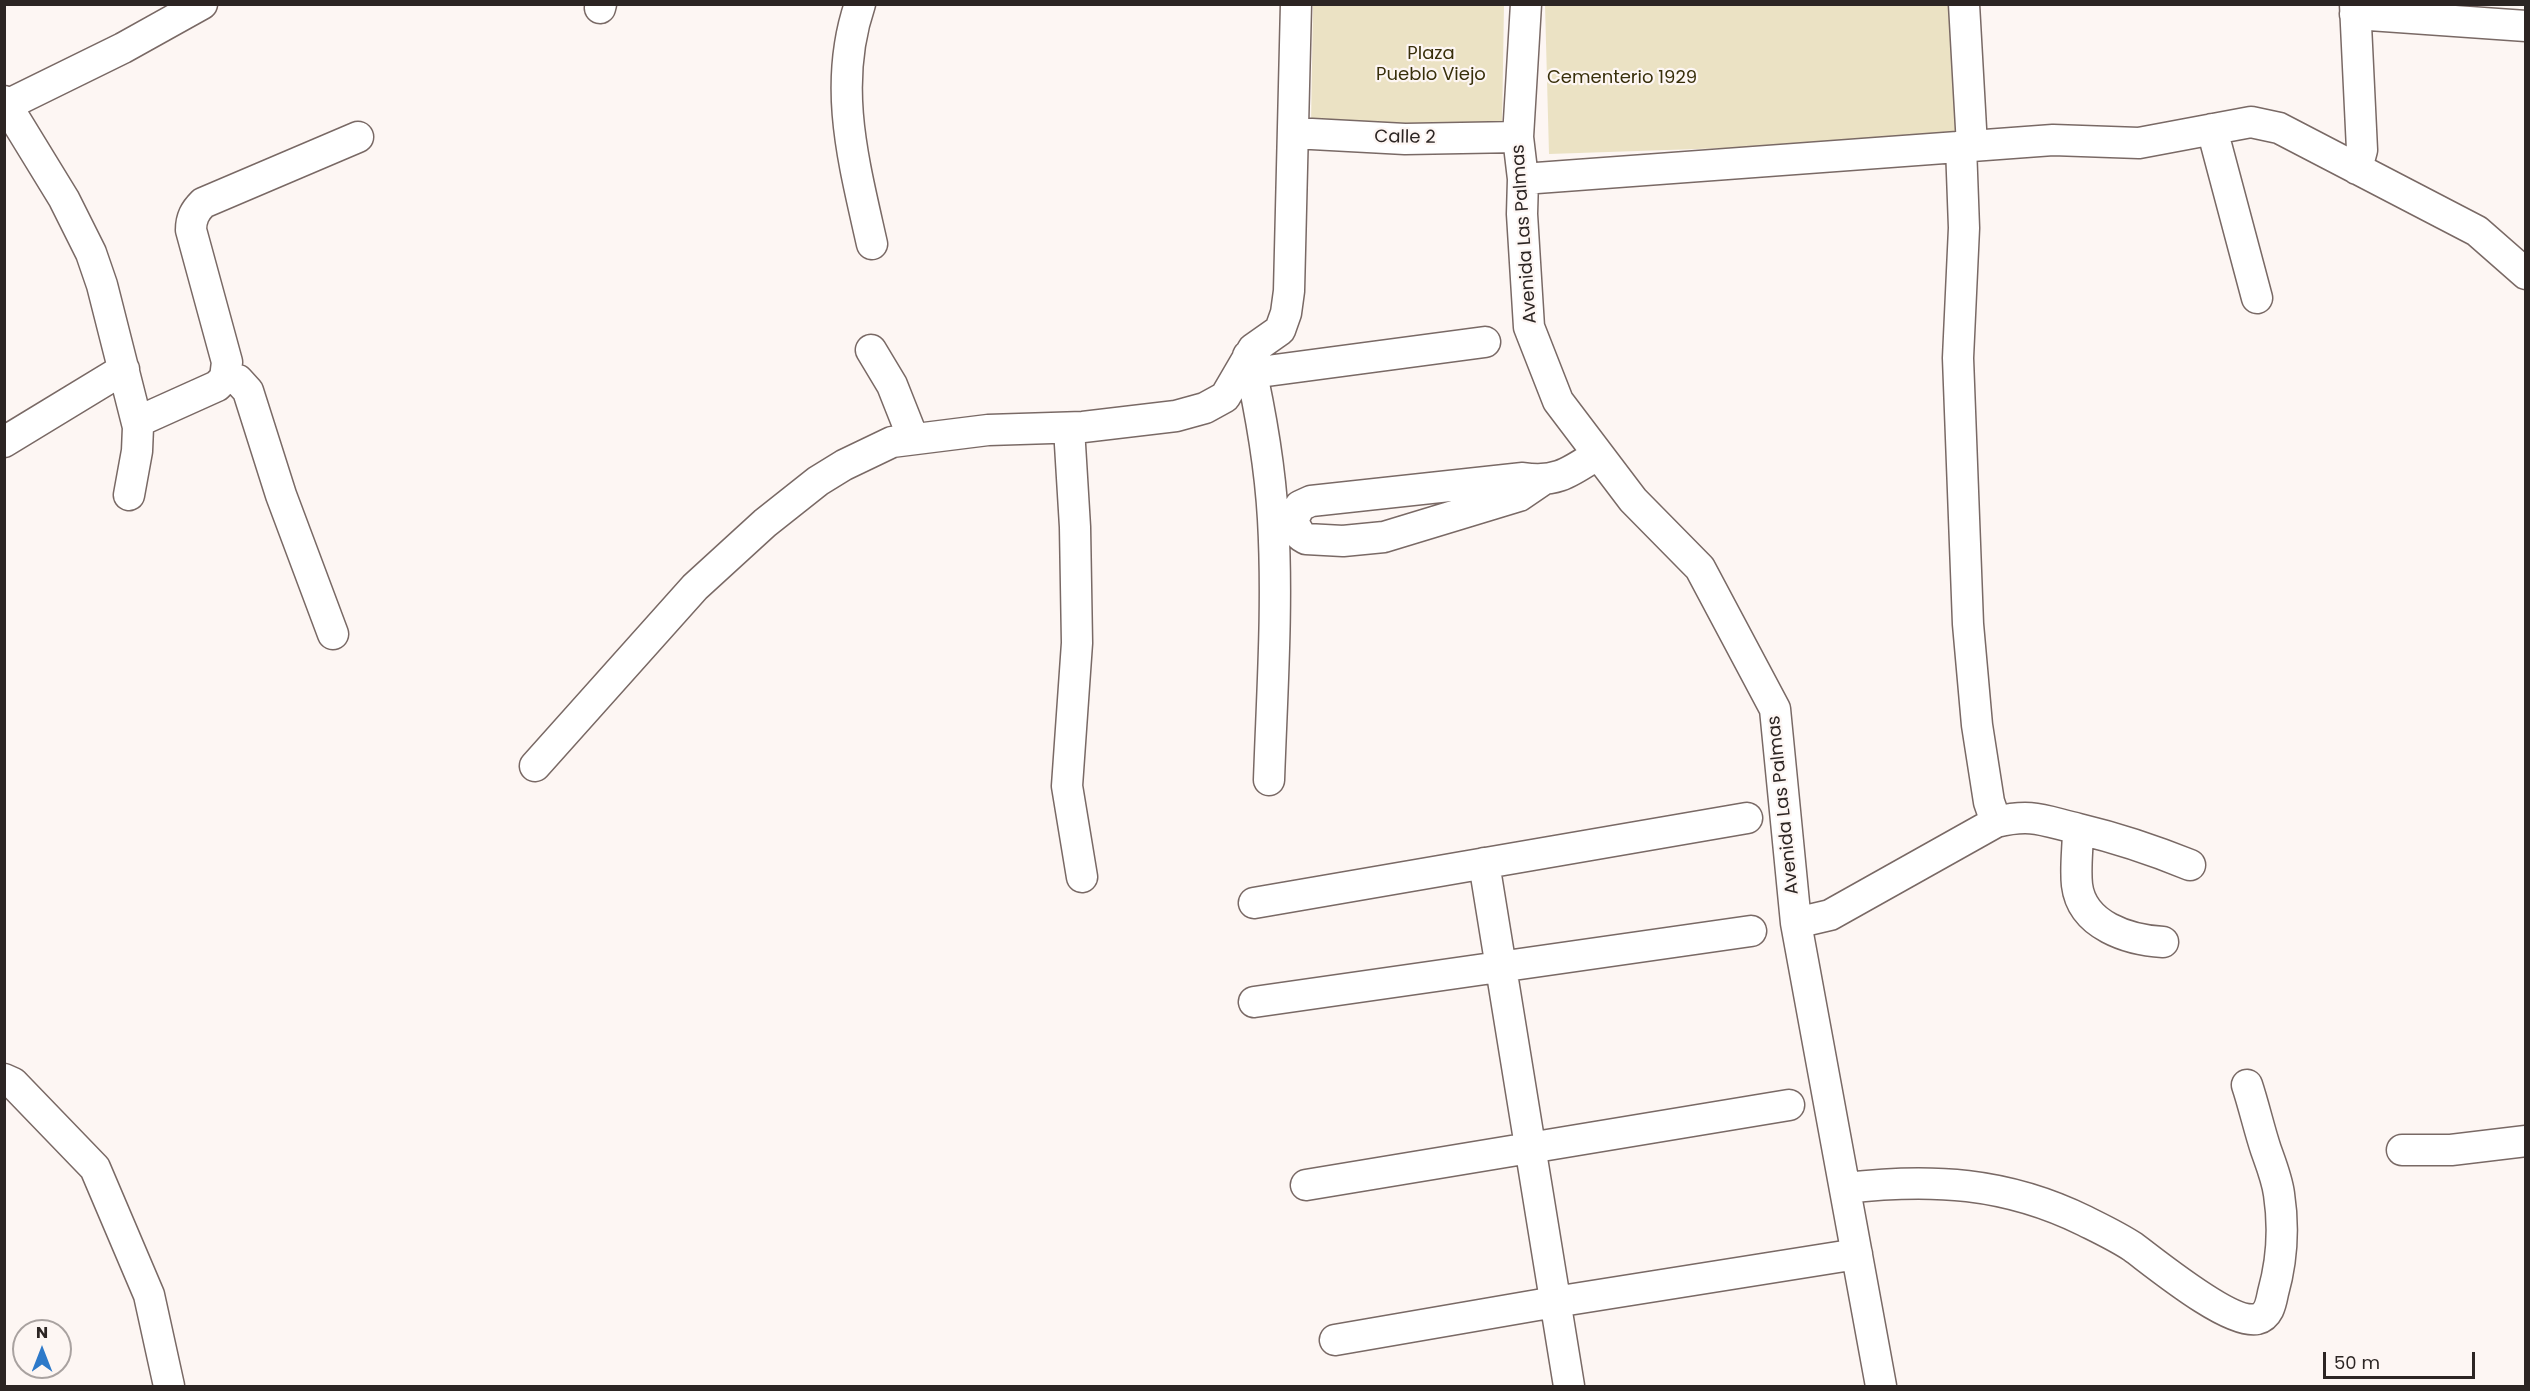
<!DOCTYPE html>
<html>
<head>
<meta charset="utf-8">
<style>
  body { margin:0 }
  #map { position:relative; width:2530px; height:1391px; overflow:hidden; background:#fdf6f3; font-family:Poppins,sans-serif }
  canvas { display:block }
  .frame { position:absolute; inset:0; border:6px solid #2c2523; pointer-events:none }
  .north { position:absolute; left:12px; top:1319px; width:60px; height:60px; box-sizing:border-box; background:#fdf6f3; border:2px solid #a9a2a0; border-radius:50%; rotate:0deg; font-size:16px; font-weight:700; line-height:24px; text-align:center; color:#2c2523 }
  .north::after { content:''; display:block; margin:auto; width:21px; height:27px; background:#2d79c9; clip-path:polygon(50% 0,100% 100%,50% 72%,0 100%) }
  .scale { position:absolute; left:2323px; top:1352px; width:152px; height:27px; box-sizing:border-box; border:3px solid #2c2523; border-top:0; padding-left:8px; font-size:18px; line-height:21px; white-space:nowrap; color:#2c2523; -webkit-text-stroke:4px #fdf6f3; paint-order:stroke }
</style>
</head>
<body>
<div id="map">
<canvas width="2530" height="1391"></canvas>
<div class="frame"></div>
<div class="north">N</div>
<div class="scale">50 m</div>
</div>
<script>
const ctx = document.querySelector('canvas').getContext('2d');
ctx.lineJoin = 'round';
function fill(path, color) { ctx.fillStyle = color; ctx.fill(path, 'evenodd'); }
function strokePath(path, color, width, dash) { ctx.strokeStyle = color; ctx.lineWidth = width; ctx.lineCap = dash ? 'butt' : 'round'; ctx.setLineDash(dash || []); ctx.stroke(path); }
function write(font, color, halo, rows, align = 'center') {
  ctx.font = font + ' Poppins,sans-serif'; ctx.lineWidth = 4.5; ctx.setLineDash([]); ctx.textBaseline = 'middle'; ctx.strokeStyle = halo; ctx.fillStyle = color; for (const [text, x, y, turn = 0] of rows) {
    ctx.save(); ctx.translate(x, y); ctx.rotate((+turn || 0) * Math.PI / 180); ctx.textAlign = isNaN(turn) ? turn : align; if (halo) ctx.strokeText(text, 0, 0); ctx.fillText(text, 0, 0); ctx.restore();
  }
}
fill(new Path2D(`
  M1313 5H1504L1502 127 1311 124Z
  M1545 5H1956L1962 140 1549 154Z`), '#ebe2c4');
const minor = new Path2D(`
  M860 4C832 86 854 163 872 244
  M1526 4 1518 137 1523 179 1522 214 1529 327 1558 401 1633 500 1700 568 1775 709 1796 923 1881 1386
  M1964 4 1972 146
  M2355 4 2362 150 2357 169
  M600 8 601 4
  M2355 14 2526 26
  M4 101 64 199 91 253 102 285 138 427 137 451 129 495
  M7 105 123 48 202 4
  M2212 129 2257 298
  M1293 133 1405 139 1518 137
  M1961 146 1964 228 1958 358 1968 624 1977 725 1989 802 1996 822
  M1523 179 2053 140 2139 143 2251 122 2279 128 2477 231 2526 274
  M871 350 892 385 913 438
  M1248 356C1260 409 1270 465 1273 519 1278 606 1272 693 1269 780
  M1252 373 1485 342
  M225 378 238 380 248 391 281 495 333 634
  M137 422 217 386 225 378 227 362 191 230C191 218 195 211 203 203L358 137
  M1069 428 1075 527 1077 643 1067 786 1082 877
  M4 442 124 369
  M1541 481 1519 496 1384 537 1343 541 1306 539 1301 536 1294 524 1295 516 1300 506 1311 501 1523 478C1557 483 1570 472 1598 454
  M535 766 695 587 765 523 818 481 844 465 892 442 988 430 1083 427 1176 416 1205 408 1225 397 1253 349 1280 330 1286 313 1289 291 1296 4
  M2078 829C2078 847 2075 867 2077 885 2082 926 2129 940 2163 942
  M1484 863 1569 1386
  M1254 903 1747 818
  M1796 923 1830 915 1996 822C2033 813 2044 821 2079 829 2117 838 2153 850 2190 865
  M1254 1002 1751 931
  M4 1079 13 1083 95 1168 149 1295 169 1386
  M2402 1150H2451L2526 1141
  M1306 1185 1789 1105
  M1845 1188C1931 1178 2006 1182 2085 1221 2101 1229 2118 1237 2133 1247 2156 1264 2230 1325 2257 1319 2269 1316 2271 1303 2273 1293 2282 1261 2284 1227 2279 1194 2277 1179 2271 1164 2266 1150 2259 1129 2254 1106 2247 1085
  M1335 1340 1555 1302 1857 1254`);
strokePath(minor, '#796965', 33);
strokePath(minor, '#fff', 30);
write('18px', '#382f0a', '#fdf6f3', [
  ["Plaza",1431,54],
  ["Pueblo Viejo",1431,75],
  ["Cementerio 1929",1622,78]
]);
write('18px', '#2c2523', '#fdf6f3', [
  ["Calle 2",1405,138,1],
  ["Avenida Las Palmas",1525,234,-94],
  ["Avenida Las Palmas",1784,805,-96]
]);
</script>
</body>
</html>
